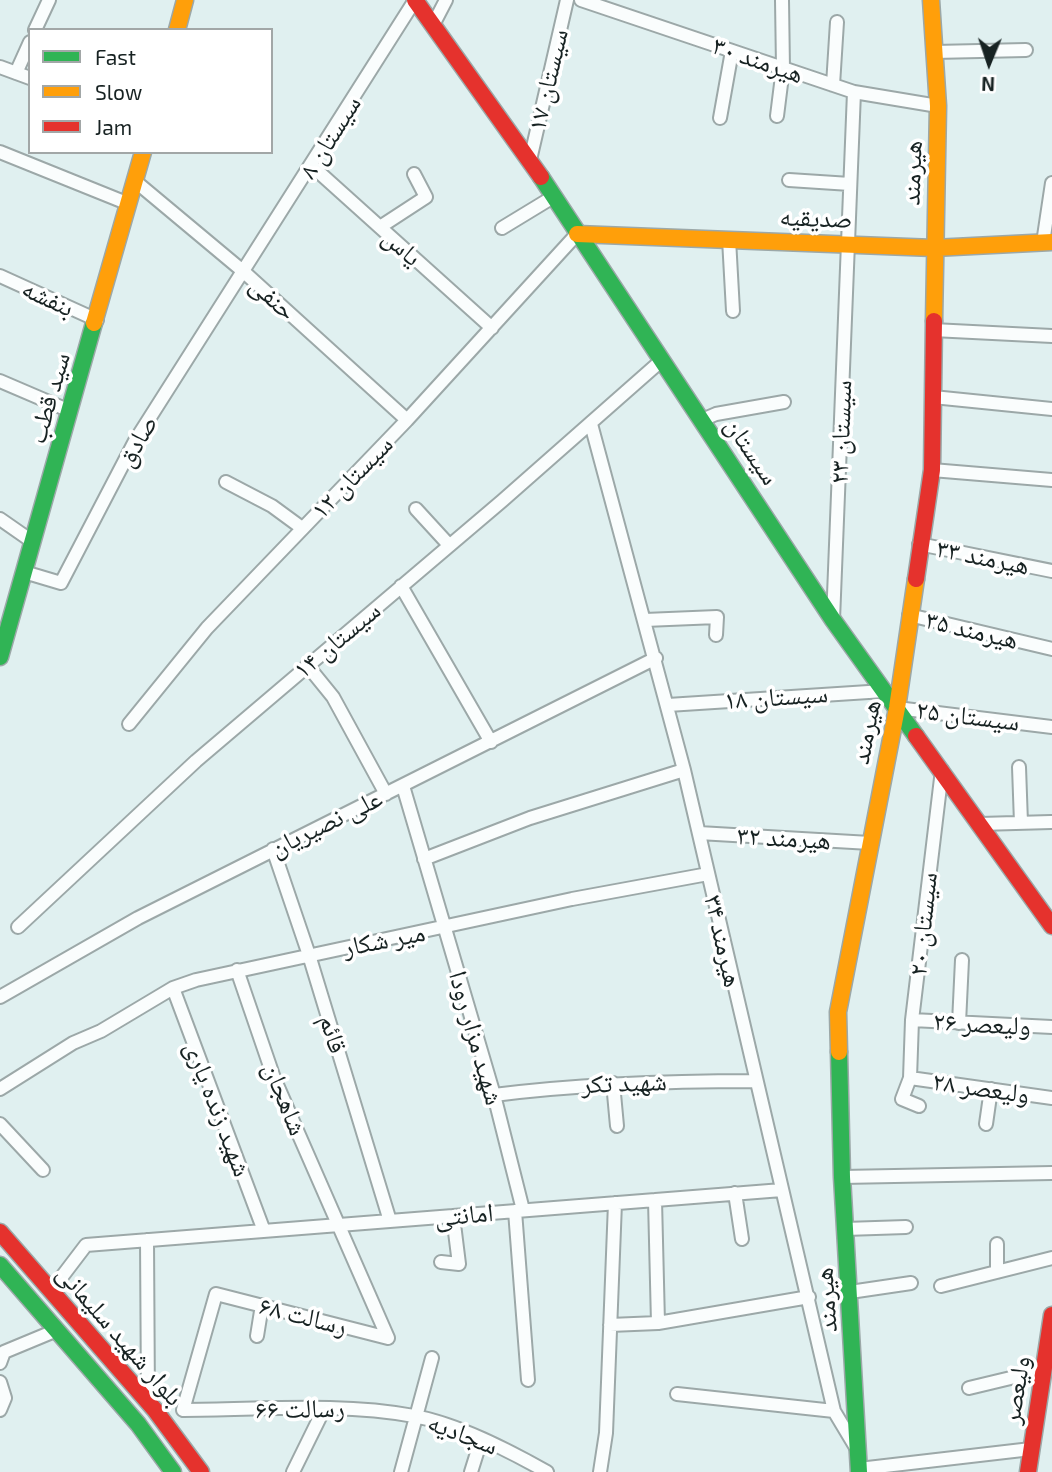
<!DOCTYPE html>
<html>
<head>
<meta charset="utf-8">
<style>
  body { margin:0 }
  #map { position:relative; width:1052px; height:1472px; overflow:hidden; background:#e0f0f0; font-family:"Exo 2",sans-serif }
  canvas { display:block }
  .legend { position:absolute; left:28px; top:28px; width:245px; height:126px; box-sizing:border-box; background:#fff; border:2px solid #a2a7a7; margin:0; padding:9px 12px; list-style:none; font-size:21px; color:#172222 }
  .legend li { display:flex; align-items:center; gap:14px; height:35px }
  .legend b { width:35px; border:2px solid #a2a7a7 }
  .north { position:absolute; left:954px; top:28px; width:70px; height:70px; -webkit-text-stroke:5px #fff; paint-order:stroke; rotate:182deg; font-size:19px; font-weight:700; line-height:28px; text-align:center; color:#172222 }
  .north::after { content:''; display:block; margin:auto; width:24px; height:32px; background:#172222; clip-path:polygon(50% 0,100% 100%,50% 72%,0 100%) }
</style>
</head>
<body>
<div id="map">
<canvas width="1052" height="1472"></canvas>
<ul class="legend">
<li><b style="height:9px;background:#30b455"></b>Fast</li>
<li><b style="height:9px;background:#ff9f0a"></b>Slow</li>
<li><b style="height:9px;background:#e5322d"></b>Jam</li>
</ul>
<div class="north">N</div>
</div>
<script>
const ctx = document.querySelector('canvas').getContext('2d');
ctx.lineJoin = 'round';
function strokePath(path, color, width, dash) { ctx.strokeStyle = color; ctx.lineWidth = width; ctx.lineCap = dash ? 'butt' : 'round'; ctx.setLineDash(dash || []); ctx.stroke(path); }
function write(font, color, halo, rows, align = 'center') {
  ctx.font = font + ' "Exo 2","Noto Naskh Arabic",sans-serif'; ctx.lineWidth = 7; ctx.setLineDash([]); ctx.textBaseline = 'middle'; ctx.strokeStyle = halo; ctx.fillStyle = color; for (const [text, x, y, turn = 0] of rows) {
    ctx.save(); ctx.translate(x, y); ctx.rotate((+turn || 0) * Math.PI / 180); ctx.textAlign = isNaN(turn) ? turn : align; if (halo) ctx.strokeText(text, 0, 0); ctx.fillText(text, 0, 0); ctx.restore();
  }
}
const street = new Path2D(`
  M581 0 854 92 938 106
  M433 25 446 0
  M35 30 49 0
  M934 52 1026 50
  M0 67 30 78
  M16 73 30 42
  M833 85 837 22
  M777 116 783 68 782 0
  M720 118 732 51
  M0 152 129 204
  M530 160 567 0
  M312 166 492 328
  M789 180 850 184
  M135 181 244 272 407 420
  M380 227 426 197 414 174
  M502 228 553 197
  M729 239 733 311
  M1043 243 1052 183
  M0 276 97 320
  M933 330 1052 336
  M0 381 70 411
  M933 397 1052 409
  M702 420 716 414 784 402
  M591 424 684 770 834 1411 858 1451
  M932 470 1052 480
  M226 482 272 506 302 528
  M416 509 449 545
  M0 519 33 542
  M919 544 1052 571
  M24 572 61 583 135 441 415 0
  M401 586 491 742
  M909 615 1052 649
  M645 620 717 617 716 635
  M833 620 854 92
  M307 665 333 697 386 794
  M668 705 884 691
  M897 708 1052 727
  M129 724 207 628 407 420 577 234
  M1019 767 1021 823
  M403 786 494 1095 523 1210
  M980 824 1051 822
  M699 833 870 843
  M273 849 309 955 390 1221
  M424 859 530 818 684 770
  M18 927 196 761 502 501 662 360
  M237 970 274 1078 388 1338 216 1294 183 1410C259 1410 339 1402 414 1416 458 1424 508 1450 547 1472
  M173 988 264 1231
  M0 997 138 918 656 658
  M912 1020 1052 1027
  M959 1023 962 960
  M910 1078 1052 1098
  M613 1083 617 1126
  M0 1089 73 1043 101 1031 173 988 196 980 572 899 708 874
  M494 1095C581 1084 667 1081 755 1081
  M919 1106 902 1099 910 1078 912 1020 942 770
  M0 1124 43 1170
  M986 1124 991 1089
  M842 1177 1052 1173
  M735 1193 742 1239
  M655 1200 658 1323
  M515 1211 528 1380
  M845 1229 906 1227
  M147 1240 148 1401
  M997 1244V1272
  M441 1262 459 1264 453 1216
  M941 1286 1052 1258
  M51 1291 86 1245 782 1190
  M850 1292 911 1283
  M610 1325 658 1323 809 1297
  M257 1336 262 1305
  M0 1363 4 1352 57 1330
  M0 1382 5 1398 0 1410
  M969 1388 1044 1370
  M677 1394 834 1411
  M859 1469 1031 1449
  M293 1472 324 1409
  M401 1472 432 1358
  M471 1472 481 1440
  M600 1472 606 1433 615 1203`);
const fast = new Path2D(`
  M541 177 833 620 916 736
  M0 657 94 323
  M839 1052 842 1177 859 1472
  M0 1265 138 1424 173 1472`);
const slow = new Path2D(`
  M931 0 938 106 934 321
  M177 30 185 0
  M577 234 934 248 1052 242
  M94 323 143 152
  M839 1052 838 1012 897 708 916 579`);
const jam = new Path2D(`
  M415 0 541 177
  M916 579 932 470 934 321
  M916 736 1052 926
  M0 1232 155 1410 201 1472
  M1028 1472 1052 1315`);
strokePath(street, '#9ca8a8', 16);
strokePath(fast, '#9ca8a8', 19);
strokePath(slow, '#9ca8a8', 19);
strokePath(jam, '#9ca8a8', 19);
strokePath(street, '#fafdfd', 12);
strokePath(fast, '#30b455', 16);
strokePath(slow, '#ff9f0a', 16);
strokePath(jam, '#e5322d', 16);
write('26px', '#172222', '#fff', [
  ["هیرمند ۳۰",758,60,19],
  ["سیستان ۱۷",548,80,-77],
  ["سیستان ۸",330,137,-58],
  ["هیرمند",912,173,-88],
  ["صدیقیه",816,218,2],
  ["یاس",402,247,42],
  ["بنفشه",48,298,25],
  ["حنفی",273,298,42],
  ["سید قطب",49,398,-74],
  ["سیستان ۲۳",841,432,-88],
  ["صادق",137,441,-60],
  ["سیستان",752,451,56],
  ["سیستان ۱۲",352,477,-46],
  ["هیرمند ۳۳",983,557,11],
  ["هیرمند ۳۵",972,630,13],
  ["سیستان ۱۴",337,640,-40],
  ["سیستان ۱۸",776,697,-4],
  ["سیستان ۲۵",968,716,7],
  ["هیرمند",866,732,-79],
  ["علی نصیریان",326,823,-26],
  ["هیرمند ۳۲",784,838,3],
  ["سیستان ۲۰",923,924,-84],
  ["میر شکار",384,940,-11],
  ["هیرمند ۳۴",723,941,77],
  ["ولیعصر ۲۶",982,1024,3],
  ["قائم",333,1034,73],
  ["شهید مزار رودا",476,1038,74],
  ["شهید تکر",624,1083,-2],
  ["ولیعصر ۲۸",981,1088,8],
  ["شاهجان",285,1099,68],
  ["شهید زنده یاری",218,1109,69],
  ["امانتی",464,1215,-5],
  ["هیرمند",826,1300,-94],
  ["رسالت ۶۸",303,1316,14],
  ["بلوار شهید سلیمانی",120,1335,49],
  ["ولیعصر",1016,1390,-81],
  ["رسالت ۶۶",300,1409,-1],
  ["سجادیه",463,1434,21]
]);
</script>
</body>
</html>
